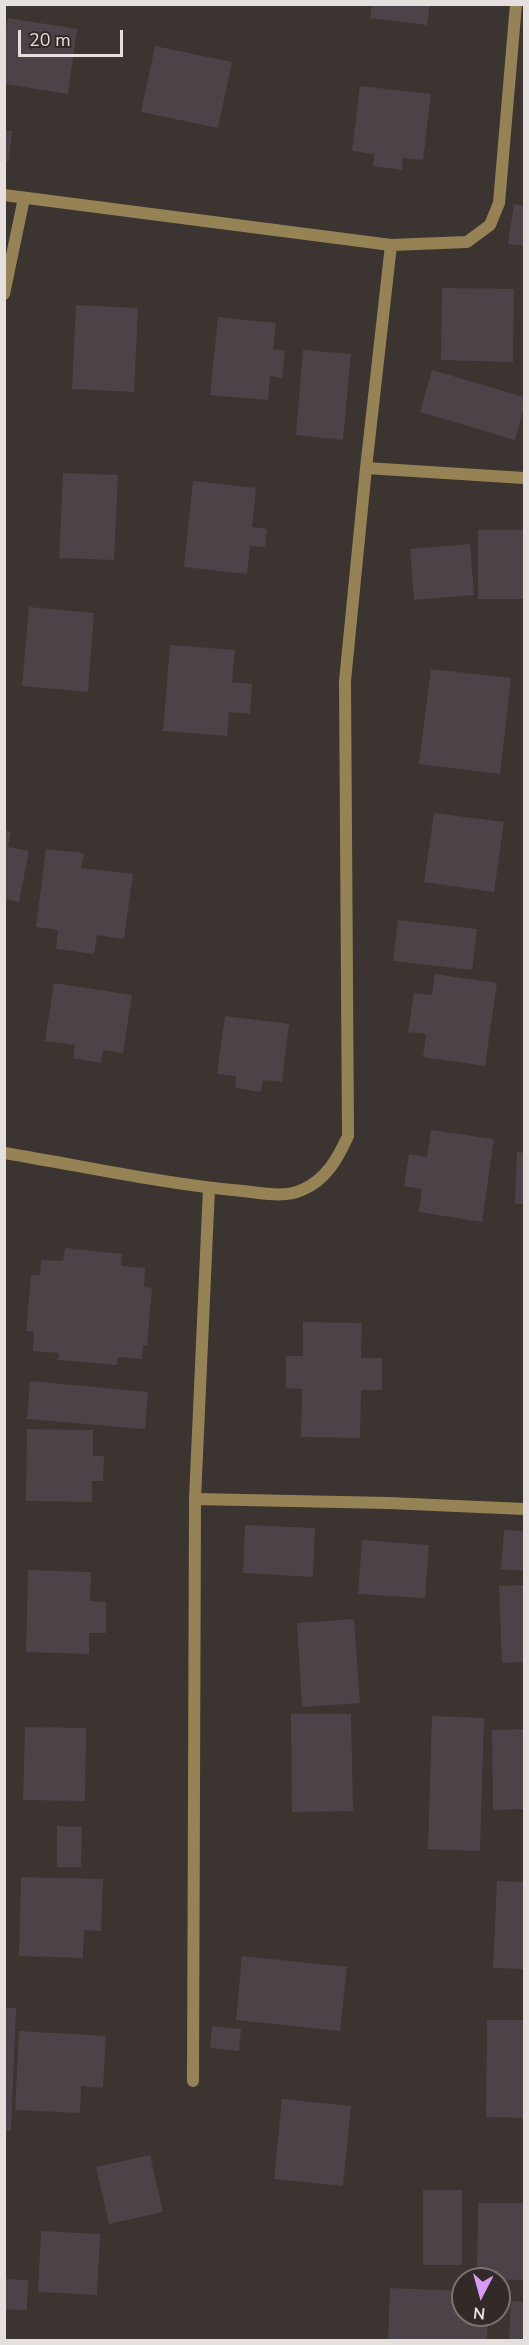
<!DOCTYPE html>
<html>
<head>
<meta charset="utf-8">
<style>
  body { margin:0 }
  #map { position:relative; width:529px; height:2345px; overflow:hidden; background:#3b3430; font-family:"Nunito Sans",sans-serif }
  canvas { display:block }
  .frame { position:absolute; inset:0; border:6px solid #e5e0dd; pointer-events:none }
  .north { position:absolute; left:451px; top:2267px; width:60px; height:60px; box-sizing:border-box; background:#312a26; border:2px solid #79736f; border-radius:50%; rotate:186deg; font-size:16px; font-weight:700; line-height:24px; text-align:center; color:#e5e0dd }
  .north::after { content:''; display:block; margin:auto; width:21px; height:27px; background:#d89bf8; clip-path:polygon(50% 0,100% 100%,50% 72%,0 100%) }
  .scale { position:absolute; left:18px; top:30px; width:105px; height:27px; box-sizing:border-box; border:3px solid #e5e0dd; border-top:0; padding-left:8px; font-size:18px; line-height:21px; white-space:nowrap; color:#e5e0dd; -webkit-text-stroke:4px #312a26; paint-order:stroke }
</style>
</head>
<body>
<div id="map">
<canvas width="529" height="2345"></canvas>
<div class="frame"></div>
<div class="north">N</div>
<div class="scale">20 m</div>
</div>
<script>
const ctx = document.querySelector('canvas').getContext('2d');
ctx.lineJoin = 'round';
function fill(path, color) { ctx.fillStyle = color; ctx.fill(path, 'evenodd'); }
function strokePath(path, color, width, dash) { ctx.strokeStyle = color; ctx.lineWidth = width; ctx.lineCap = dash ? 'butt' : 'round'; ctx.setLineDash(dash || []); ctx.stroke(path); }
fill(new Path2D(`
  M372 4H430L427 25 370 18Z
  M8 18 77 29 68 94 4 84V40Z
  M155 46 232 62 218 128 141 112Z
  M360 86 431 94 423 160 403 158 402 170 373 166 374 154 352 151Z
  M4 131H12L9 161H4Z
  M514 204 524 206V246L508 244Z
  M442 288 514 289 513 362 441 360Z
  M76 305 138 308 134 392 72 389Z
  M218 317 276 323 273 349 285 351 282 378 270 376 268 400 210 395Z
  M303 350 351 354 343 440 296 435Z
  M432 370 524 397V407L515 440 420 412Z
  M63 473 118 475 114 560 59 558Z
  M193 481 256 488 252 527 267 529 265 547 250 546 247 574 184 567Z
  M478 530H524V599H478Z
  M470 544 474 595 414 600 410 549Z
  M29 607 94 613 88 692 22 686Z
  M170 645 235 650 232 682 252 684 250 714 229 712 227 736 163 731Z
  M431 669 511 678 500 774 419 764Z
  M434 813 504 822 494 892 424 882Z
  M4 830 11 832 8 847 29 851 19 902 4 899Z
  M46 849 84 853 81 868 133 874 124 939 97 935 94 954 56 949 58 930 36 927Z
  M398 920 477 929 472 970 393 961Z
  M435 974 497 983 485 1066 423 1057 426 1034 408 1032 414 993 432 995Z
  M54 983 132 995 123 1053 103 1050 101 1063 73 1058 75 1045 45 1041Z
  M225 1016 289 1024 282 1082 263 1080 261 1092 235 1088 236 1076 217 1074Z
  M431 1130 494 1139 482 1222 419 1212 422 1189 404 1186 409 1154 427 1157Z
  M517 1152 524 1153V1204H515Z
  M65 1248 122 1254 121 1266 145 1268 144 1287 152 1288 147 1345H143L142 1359 118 1357 117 1365 58 1360 59 1353 33 1351 34 1332 26 1331 31 1275H40L41 1260 63 1261Z
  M303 1322 362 1323 361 1358H382V1390H361L360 1438 301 1437 302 1389 286 1388V1356H303Z
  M30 1381 148 1392 145 1429 27 1419Z
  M27 1429 93 1430V1456H104L103 1481H92V1502L26 1501Z
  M245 1525 315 1528 313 1577 243 1573Z
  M504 1530 524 1531V1571L501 1569Z
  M362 1540 429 1545 425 1598 358 1594Z
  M28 1570 91 1572 90 1601 106 1602V1633H89V1654L26 1652Z
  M524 1585V1662L502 1663 499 1586Z
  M354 1619 360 1703 302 1707 297 1623Z
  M291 1714H351L353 1811 292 1812Z
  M432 1716 484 1718 480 1851 428 1849Z
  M25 1727 86 1728 85 1801 23 1800Z
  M524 1729V1809L493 1810 492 1730Z
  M57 1826 82 1827 81 1867H57Z
  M21 1877 103 1879 101 1931 84 1930 83 1958 19 1956Z
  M497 1881 524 1882V1969L493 1968Z
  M242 1956 347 1967 340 2031 236 2020Z
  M4 2008H16L11 2131H4Z
  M487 2020H524V2118L486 2117Z
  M212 2026 241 2029 239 2051 210 2048Z
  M19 2031 106 2036 103 2088 81 2086 80 2113 15 2110Z
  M282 2099 351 2106 343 2186 274 2179Z
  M150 2155 163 2212 109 2224 96 2167Z
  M423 2190H462V2265H423Z
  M478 2203H524V2280L477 2279Z
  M41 2231 100 2234 97 2295 38 2292Z
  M4 2279 28 2280 27 2310 4 2309Z
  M390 2288 463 2291V2315H488L487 2340H388Z
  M511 2301 524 2302V2340H509Z`), '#4b4348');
strokePath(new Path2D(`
  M4 195 391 245 467 242 490 225 499 203 516 4
  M4 294 24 198
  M366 468 524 478
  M4 1153C84 1166 163 1184 243 1191 262 1193 284 1198 302 1190 326 1180 338 1158 348 1136L345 681 366 468 391 245
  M195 1499 389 1503 524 1509
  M193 2081 195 1499 209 1188`), '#968355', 12);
</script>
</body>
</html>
